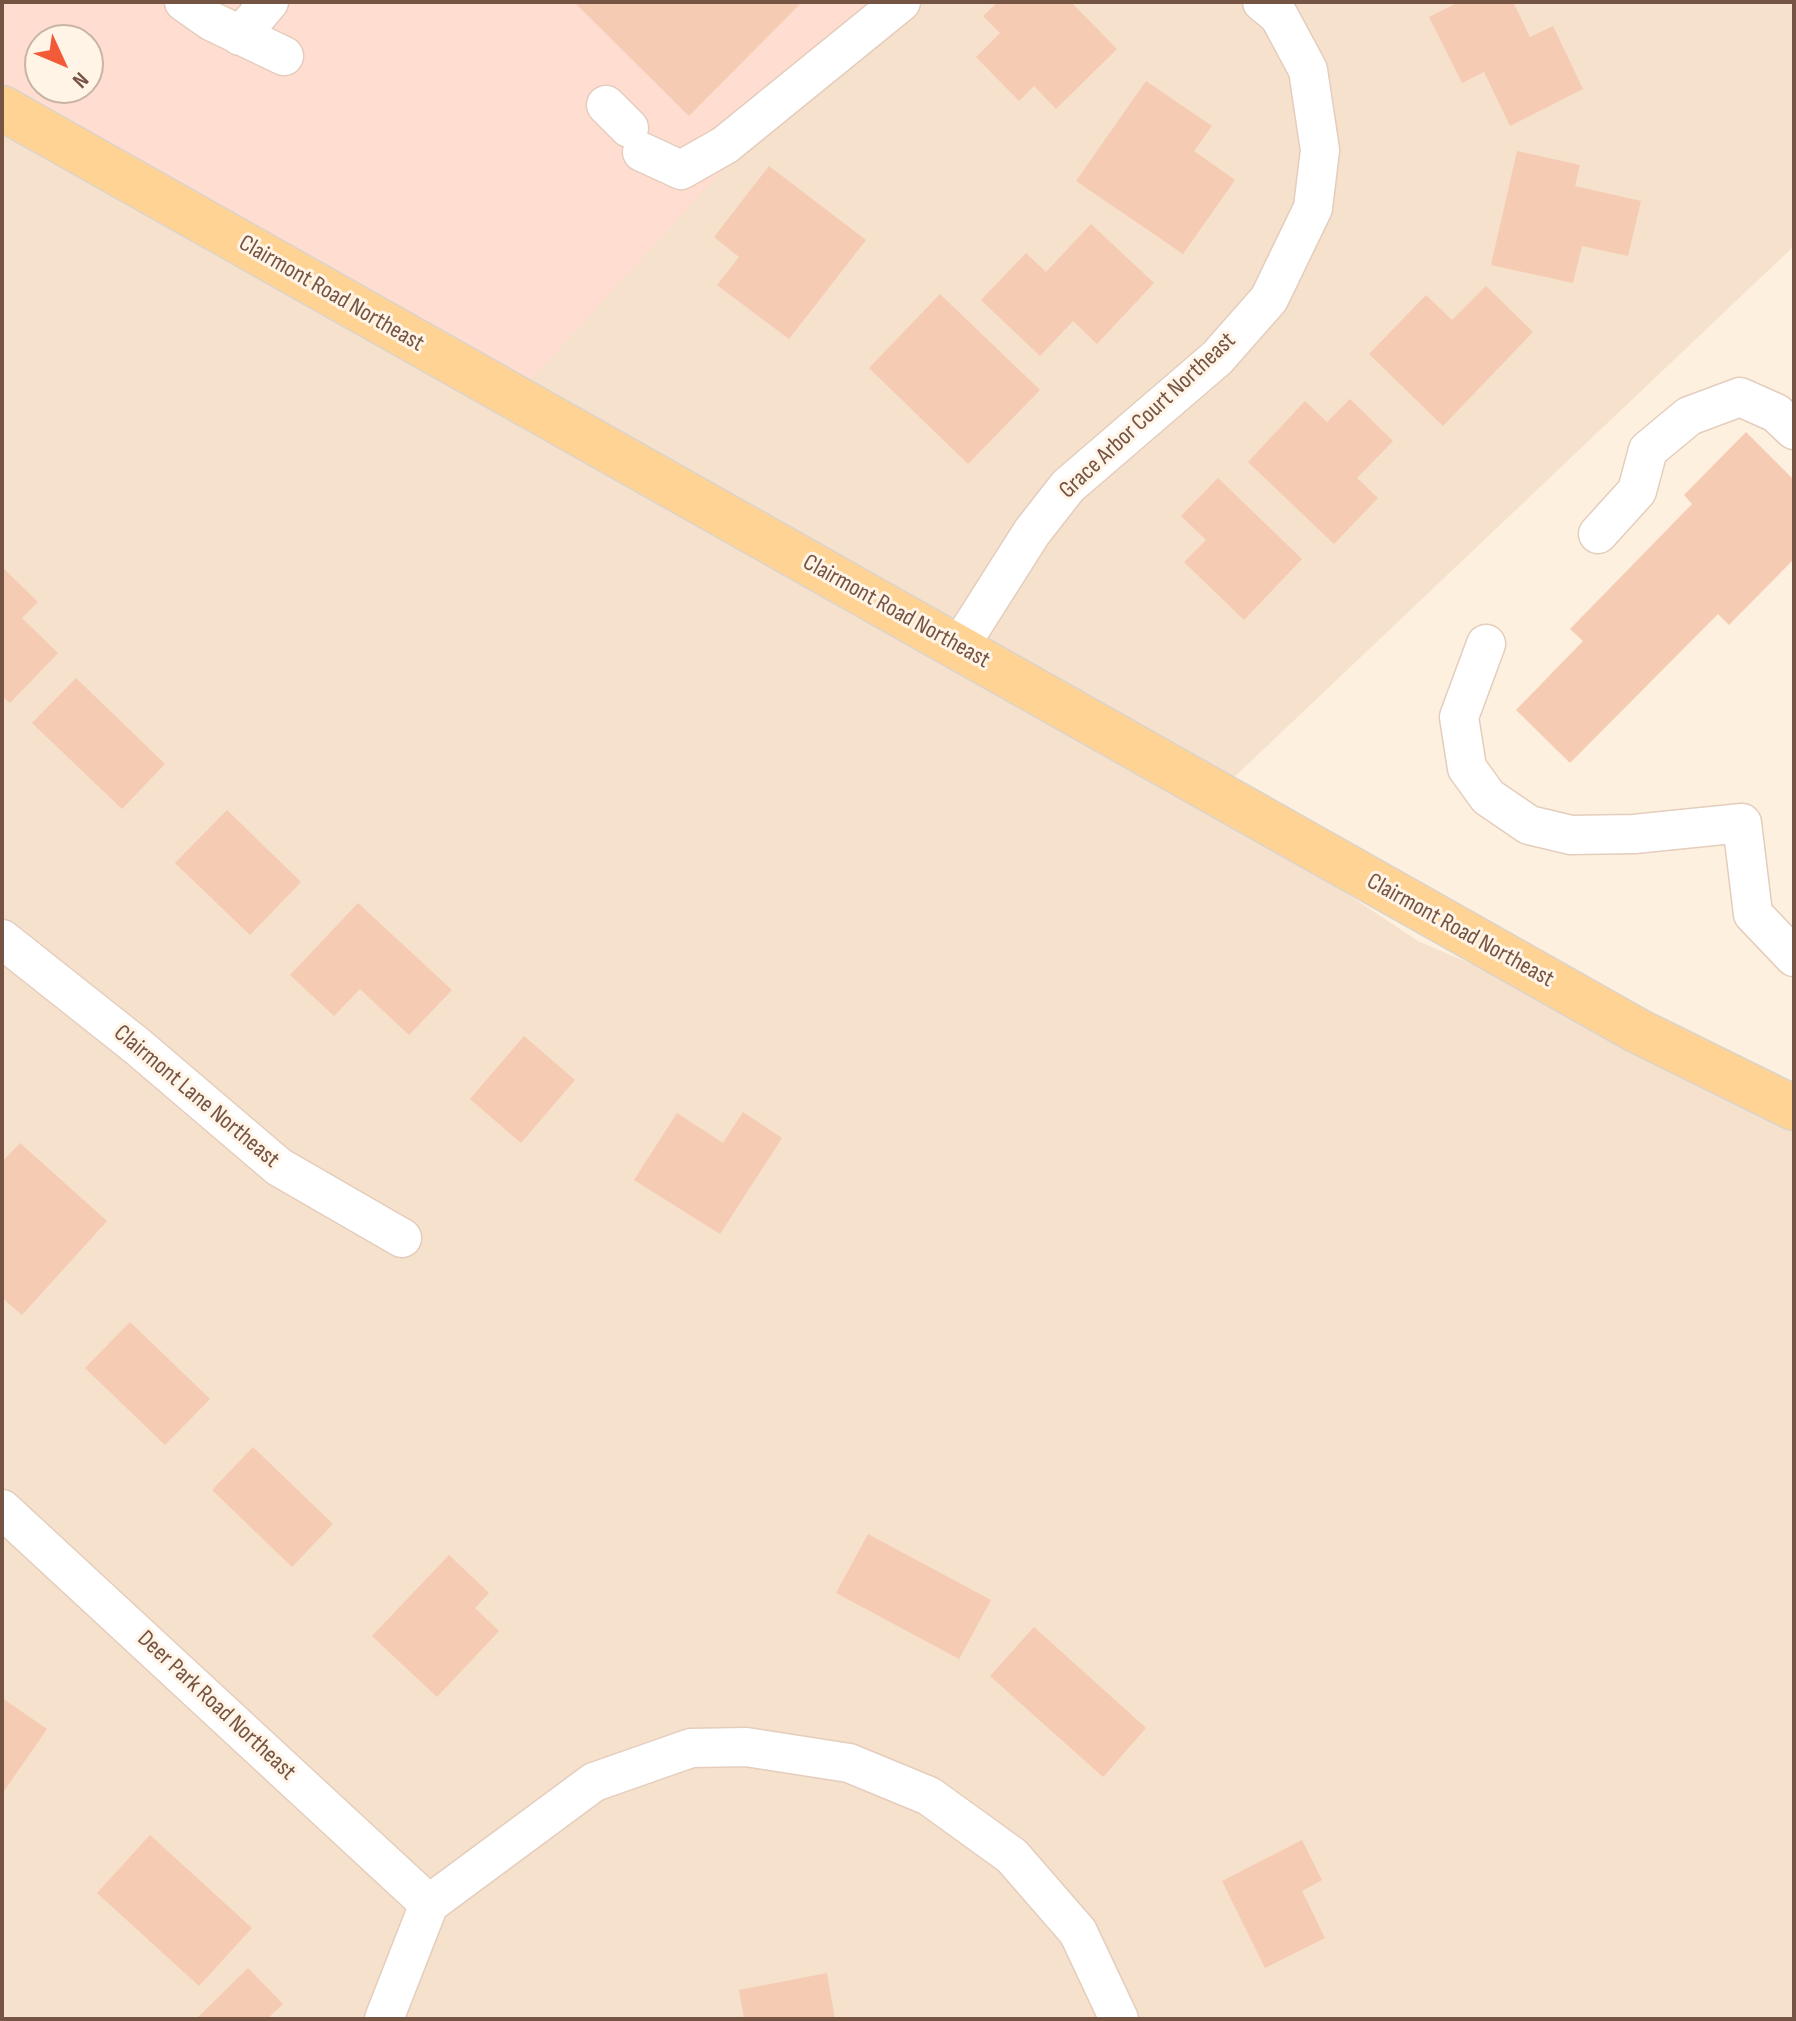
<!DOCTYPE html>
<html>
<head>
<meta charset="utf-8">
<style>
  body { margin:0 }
  #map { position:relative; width:1796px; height:2021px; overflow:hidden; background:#fef0de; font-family:"Sofia Sans Condensed",sans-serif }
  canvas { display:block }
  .frame { position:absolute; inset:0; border:4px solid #765444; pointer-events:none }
  .north { position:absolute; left:24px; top:24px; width:80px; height:80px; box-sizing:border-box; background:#fff4e6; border:2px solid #c8b4a5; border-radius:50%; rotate:134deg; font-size:22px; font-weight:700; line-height:32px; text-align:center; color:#765444 }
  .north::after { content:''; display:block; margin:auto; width:28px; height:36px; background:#f35a38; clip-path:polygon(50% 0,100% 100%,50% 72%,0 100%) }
</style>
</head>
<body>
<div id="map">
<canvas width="1796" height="2021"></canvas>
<div class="frame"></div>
<div class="north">N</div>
</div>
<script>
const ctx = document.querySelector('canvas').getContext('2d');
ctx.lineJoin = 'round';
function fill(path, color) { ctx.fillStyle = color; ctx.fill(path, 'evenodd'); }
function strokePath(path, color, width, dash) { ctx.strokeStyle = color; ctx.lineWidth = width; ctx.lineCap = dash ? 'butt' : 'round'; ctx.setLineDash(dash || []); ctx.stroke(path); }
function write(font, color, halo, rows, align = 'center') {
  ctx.font = font + ' "Sofia Sans Condensed",sans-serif'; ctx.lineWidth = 6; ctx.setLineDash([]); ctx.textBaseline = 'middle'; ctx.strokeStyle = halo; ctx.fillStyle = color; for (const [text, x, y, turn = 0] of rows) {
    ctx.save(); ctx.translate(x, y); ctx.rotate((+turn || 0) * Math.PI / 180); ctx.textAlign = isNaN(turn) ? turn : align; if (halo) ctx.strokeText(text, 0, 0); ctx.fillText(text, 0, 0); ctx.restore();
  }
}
fill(new Path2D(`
  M876 2H1794V246L1208 802 1418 941 1794 1103V2019H2V115Z`), '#f6e1cc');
fill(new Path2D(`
  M2 2H876L507 406 2 115ZM40 40H88V88H40Z`), '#ffddd1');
fill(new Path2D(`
  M574 2H802L689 116Z
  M998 2H1071L1117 49 1056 109 1034 86 1019 101 976 57 1000 33 983 16Z
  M1459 2H1513L1530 37 1553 26 1583 89 1510 126 1484 72 1462 83 1429 17Z
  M1146 81 1212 126 1194 151 1235 180 1183 254 1076 181Z
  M1517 151 1580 165 1575 186 1641 201 1628 256 1582 246 1573 283 1491 265Z
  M769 166 866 240 789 339 717 285 739 257 714 237Z
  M1091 224 1154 283 1097 344 1073 321 1040 356 981 300 1026 253 1046 272Z
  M1486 286 1533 332 1443 426 1369 354 1426 295 1452 320Z
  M940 294 1040 390 968 464 869 368Z
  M1350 399 1393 441 1357 478 1378 498 1334 544 1248 462 1305 401 1327 422Z
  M1746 432 1794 480V559L1729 625 1718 614 1570 763 1516 710 1583 641 1570 629 1692 504 1684 495Z
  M1218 478 1302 559 1244 620 1184 562 1206 540 1181 516Z
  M2 567 38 602 22 618 58 653 10 703 2 696Z
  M76 678 165 764 122 809 32 723Z
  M227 810 301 882 250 935 175 863Z
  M358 903 452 990 409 1035 360 989 334 1016 290 975Z
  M524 1036 575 1080 521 1143 470 1099Z
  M743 1112 782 1138 720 1234 634 1180 677 1113 723 1143Z
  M20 1143 107 1221 22 1315 2 1298V1162Z
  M130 1322 210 1399 165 1445 85 1368Z
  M253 1447 333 1524 292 1567 212 1490Z
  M868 1534 991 1600 959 1659 836 1593Z
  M449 1555 489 1593 475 1608 499 1631 437 1697 372 1636Z
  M1034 1627 1146 1728 1103 1777 990 1676Z
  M2 1698 47 1729 2 1794Z
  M150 1835 252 1928 199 1986 97 1893Z
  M1302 1840 1322 1880 1302 1891 1325 1938 1265 1968 1222 1881Z
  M248 1968 283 2004 267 2019H196Z
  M827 1973 835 2019H744L739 1990Z`), '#f6cbb3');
const minor = new Path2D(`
  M184 2 211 21 284 56
  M240 36 269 2
  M606 105 629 128
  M642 152 681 170 725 145 901 2
  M1598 534 1637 491 1648 450 1689 416 1740 397 1776 413 1794 430
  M1486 644 1459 717 1467 768 1488 797 1529 825 1571 835 1634 834 1742 823 1753 914 1794 957
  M959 647 1032 532 1068 486 1217 358 1269 299 1313 208 1320 150 1308 70 1279 16 1262 2
  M2 939 137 1046 279 1167 402 1238
  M2 1509 429 1904
  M384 2019 429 1904 594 1782 691 1748 746 1747 849 1763 929 1796 1012 1856 1078 1932 1119 2019`);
const major = new Path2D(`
  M2 108 1638 1031 1794 1108`);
strokePath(minor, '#e4cdbd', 41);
strokePath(major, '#dbd3ce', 47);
strokePath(minor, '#fff', 38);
strokePath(major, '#ffd394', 44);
write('24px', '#765444', '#fff4e6', [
  ["Clairmont Road Northeast",331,294,30],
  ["Grace Arbor Court Northeast",1148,416,-43],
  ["Clairmont Road Northeast",896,612,29],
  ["Clairmont Road Northeast",1460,931,29],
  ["Clairmont Lane Northeast",196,1097,40],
  ["Deer Park Road Northeast",216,1706,43]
]);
</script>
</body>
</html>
